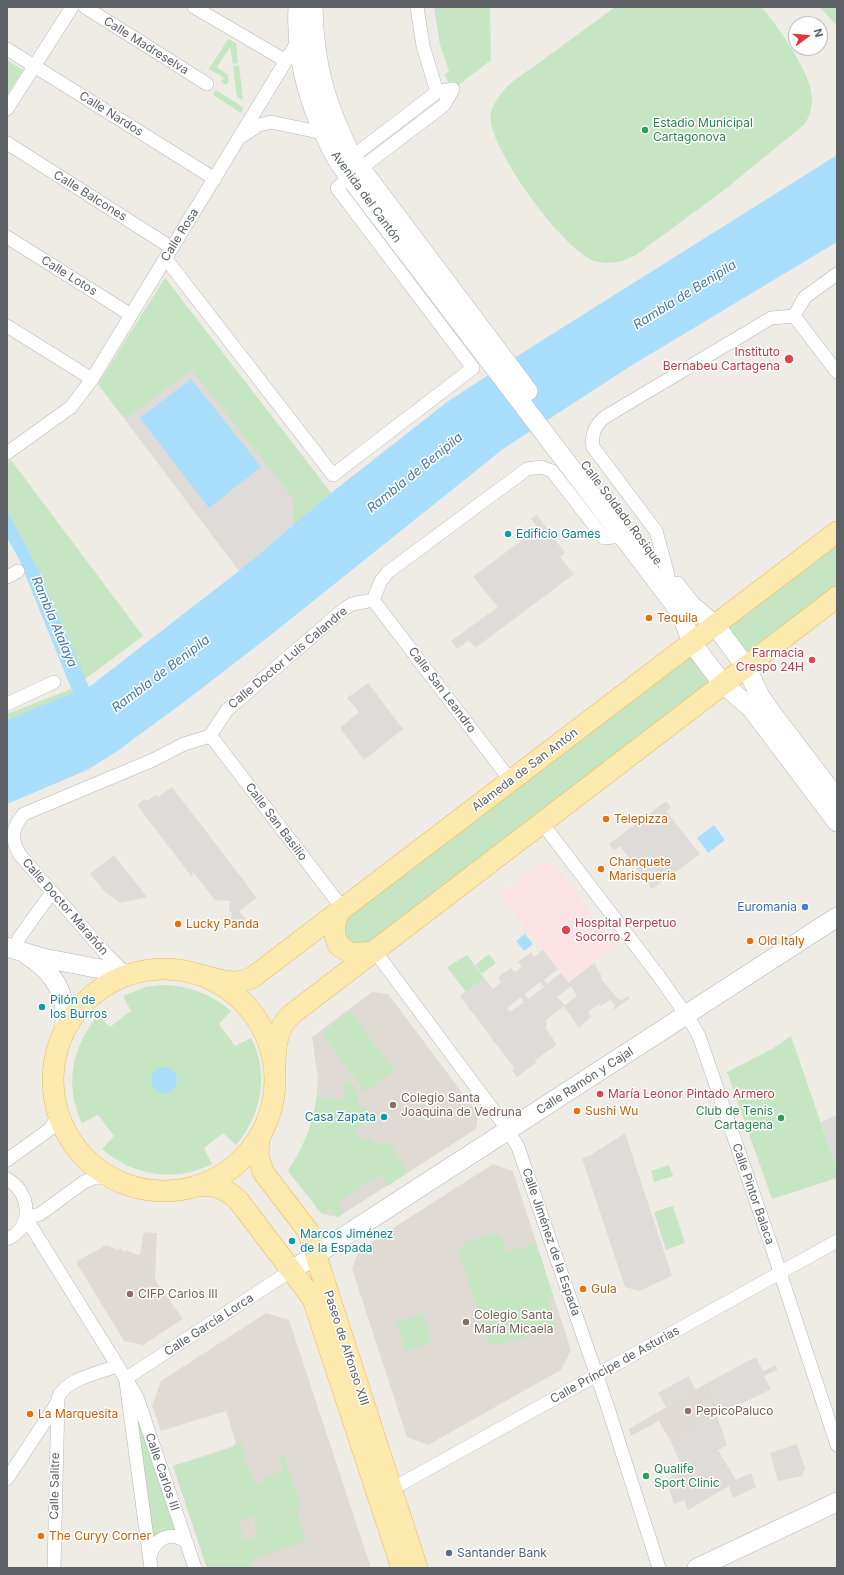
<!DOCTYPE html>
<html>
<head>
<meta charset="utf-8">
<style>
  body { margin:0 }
  #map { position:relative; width:844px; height:1575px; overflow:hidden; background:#efece6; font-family:Inter,sans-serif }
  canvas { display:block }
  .frame { position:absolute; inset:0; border:8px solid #5d6165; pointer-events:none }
  .north { position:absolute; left:788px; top:16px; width:40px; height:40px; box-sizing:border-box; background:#fff; border:1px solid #bec0c1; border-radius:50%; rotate:74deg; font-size:11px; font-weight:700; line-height:16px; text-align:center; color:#5d6165 }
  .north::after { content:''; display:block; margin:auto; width:14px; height:18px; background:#e33738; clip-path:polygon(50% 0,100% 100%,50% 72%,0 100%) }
</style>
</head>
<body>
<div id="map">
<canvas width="844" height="1575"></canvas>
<div class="frame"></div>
<div class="north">N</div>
</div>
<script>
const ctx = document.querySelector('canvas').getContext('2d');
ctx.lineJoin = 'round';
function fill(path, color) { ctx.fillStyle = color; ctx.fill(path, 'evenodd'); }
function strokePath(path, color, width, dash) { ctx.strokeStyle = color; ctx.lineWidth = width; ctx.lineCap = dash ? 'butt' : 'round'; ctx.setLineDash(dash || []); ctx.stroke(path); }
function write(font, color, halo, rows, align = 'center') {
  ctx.font = font + ' Inter,sans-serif'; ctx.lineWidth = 3; ctx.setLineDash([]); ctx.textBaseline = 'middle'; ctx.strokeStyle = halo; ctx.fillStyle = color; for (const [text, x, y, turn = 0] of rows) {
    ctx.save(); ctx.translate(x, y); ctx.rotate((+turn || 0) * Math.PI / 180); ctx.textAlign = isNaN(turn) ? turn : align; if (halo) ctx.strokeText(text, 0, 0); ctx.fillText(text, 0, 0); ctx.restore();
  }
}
fill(new Path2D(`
  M165 278 331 493 239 571 98 384Z
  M537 515 565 553 560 557 574 574 475 648 469 640 457 649 451 641 498 607 473 577 538 528 531 519Z
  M368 683 403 729 364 760 340 728 359 712 347 698Z
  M172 787 257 898 239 911 246 920 242 923 231 919 232 912H229L230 901 215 900 193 872 192 877 137 805 145 799 147 801 156 795 158 797Z
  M666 801 671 807 666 811 700 854 652 889 620 846 614 850 609 844Z
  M114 855 131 877 147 897 120 903 105 892 90 874Z
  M543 950 558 969 544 980 547 984 561 973 569 982 594 963 602 977 601 979 617 998 622 1000 628 996 630 998 614 1010 615 1004 610 1000 600 1006 599 1004 588 1012 591 1017 579 1028 564 1006 545 1021 547 1024 545 1027 557 1045 535 1060 536 1063 517 1077 512 1070 514 1068 460 996 484 978 493 989 501 982 498 977 511 968 515 972 522 967 518 962 531 952 534 957ZM540 982 544 987 528 999 525 994ZM571 986 577 996 565 1005 557 997ZM521 997 524 1002 510 1012 507 1008Z
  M837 1115V1163L835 1164 821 1122Z
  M625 1133 672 1276 639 1291 625 1287 582 1158 591 1155Z
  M756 1357 763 1371 776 1365 777 1370 764 1376 771 1389 719 1415 709 1382Z
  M689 1376 696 1390 666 1407 658 1393Z
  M717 1416 727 1445 718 1450 736 1480 751 1473 756 1487 733 1498 729 1486 688 1510 684 1500 674 1504 666 1480 683 1469 671 1442Z
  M797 1444 805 1468 802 1476 778 1481 770 1453Z`), '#dedbd8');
fill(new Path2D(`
  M372 992 388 994 478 1114 476 1129 338 1217 322 1214 288 1171 305 1142 315 1110 318 1079 312 1037Z
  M493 1164 513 1171 571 1350 561 1370 428 1445 407 1437 352 1269 359 1250Z
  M144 1232 157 1233 155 1280 183 1319 143 1345 124 1341 76 1262 106 1245 118 1250 120 1248 125 1252 126 1250 138 1255 140 1254Z
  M266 1313 289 1320 371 1568H207L173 1466 232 1447 236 1443 226 1411 161 1431 152 1406 161 1381Z
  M709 1382 719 1415 671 1442 659 1421 631 1436 629 1429Z`), '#dfdbd4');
fill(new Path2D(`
  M540 863 555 865 616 946 568 982 500 894Z`), '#fbe3e3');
fill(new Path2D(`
  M434 7H490L491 60 453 89 444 75 449 71 440 45Z
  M615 7H761C778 26 813 75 812 100 812 109 809 116 805 124L724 190 636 255C623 261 611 266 595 261 565 253 483 142 491 112 493 104 500 95 505 89 514 79 528 71 539 63 564 44 590 26 615 7Z
  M820 7H837V26Z
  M228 39 236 43 238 63 233 64 230 47 217 67 228 75 229 81 226 85 221 82 224 78 209 69Z
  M7 60 23 70 7 95Z
  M239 65 243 100 237 97 233 66Z
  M216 90 244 108 241 113 213 95Z
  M165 278 331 493 293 526V498L191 369 129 417H123L98 384Z
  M11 460 143 636 85 679 39 571 7 510V462Z
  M837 532V597L746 667 715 625Z
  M692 643 723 684 358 955 335 925Z
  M71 689 73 694 7 720V714Z
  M489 954 496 963 482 974 475 965Z
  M467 955 484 978 466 992 447 967Z
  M162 985C188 985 211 994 231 1011L219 1024 235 1046 251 1038C270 1073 261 1116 236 1145L223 1133 204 1148 212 1164C174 1183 134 1176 102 1149L114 1136 98 1115 82 1123C64 1085 72 1047 98 1015L110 1027 131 1011 123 996 146 987Z
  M350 1011 394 1070 365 1092 321 1033Z
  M791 1036 837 1170V1178L772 1199 727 1072 772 1049Z
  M348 1080 358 1093 357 1106 366 1107 365 1126H361L357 1130 356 1135 364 1140 371 1138V1142L391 1144 407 1173 388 1186 380 1175 337 1203 344 1213 338 1217 330 1208 322 1214 288 1171C303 1148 313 1124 317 1097L343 1100 344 1083Z
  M669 1165 673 1176 654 1182 651 1171Z
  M673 1206 685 1243 666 1250 654 1212Z
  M494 1233 503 1240 507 1252 536 1243 553 1295 548 1297 557 1328 495 1346 488 1341 458 1251 465 1242Z
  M422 1313 432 1342 405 1351 396 1322Z
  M144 1419 183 1540 154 1545 131 1423Z
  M241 1442 246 1458 244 1459 247 1469 250 1468 255 1484 263 1481V1478L283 1471 278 1456 284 1454 301 1507 296 1509 306 1541 250 1560 253 1568H207L173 1466 232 1447 236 1443ZM254 1516 256 1522 254 1523 258 1536 244 1540 238 1521Z`), '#c6e5c3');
fill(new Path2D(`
  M837 155V242L629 367 503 449 267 638 188 699 116 752 87 770 7 804V720L73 693 19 559 7 538V510L39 571 89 687 239 571 331 493 447 402 530 348Z
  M191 379 261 467 209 508 140 418Z
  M714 825 725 840 708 853 697 838Z
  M525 934 533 944 524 951 516 941Z
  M151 1080a13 13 0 1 1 26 0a13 13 0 1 1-26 0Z`), '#a9defc');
const minor = new Path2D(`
  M85 7 207 84
  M194 7 286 61
  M417 7 423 46 437 92
  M7 49 215 179
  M7 109 72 7
  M242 136 259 125 271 122 323 133
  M7 143 172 248
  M352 157 437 92 453 89
  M360 169 444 105 453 89
  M7 237 131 315
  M166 259 333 475 473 368 337 188 349 178
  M794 316 837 372
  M7 326 92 379
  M7 453 71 407 92 379 298 41
  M668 575 656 531 593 447C591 434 595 425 605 417L771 318 794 316 805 297 837 274
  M7 577 18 571
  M373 600 511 781
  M7 704 54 682
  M210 735 343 909
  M542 823 658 975 691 1022 699 1036 769 1239 837 1445
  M15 950 19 938 52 892
  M374 950 508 1130 518 1147 608 1408 659 1568
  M125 973 106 954 20 855C10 839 12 827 24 814L153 760 184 744 207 737 212 733 227 710 344 609 352 604 373 600 381 581 388 572 527 469 541 467 552 471 604 538 623 536
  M7 1160 50 1129 59 1114
  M7 1179C31 1192 34 1228 7 1239
  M26 1218 137 1397 195 1568
  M26 1218 40 1214 84 1182 93 1178H112
  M125 1379 292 1270
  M126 1382 151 1568
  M7 1479 57 1403
  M392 1489 837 1241
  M150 1557C154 1539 171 1529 187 1543
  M54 1568 58 1398C65 1379 99 1373 117 1366`);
const secondary = new Path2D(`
  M298 7C295 63 311 114 339 163L681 613 692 643 723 684 751 708 837 822
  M313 7C314 66 326 104 352 157L528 391
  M676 586 691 605 715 625 746 667 760 696 768 708 837 799
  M7 947 43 958 127 974
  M27 955C56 973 69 997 64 1032
  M292 1270 837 917
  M697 1568 837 1502`);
const primary = new Path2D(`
  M340 911C333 922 333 935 339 946L352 954 372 952
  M53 1080a111 111 0 1 1 222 0a111 111 0 1 1-222 0Z
  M205 976C222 981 237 986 253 977L837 532
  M275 1066C275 1047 277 1027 292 1014L837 597
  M259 1138 258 1155 263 1172 308 1231 417 1568
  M199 1186C215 1184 226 1189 238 1200L313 1299 402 1568`);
strokePath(minor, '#b3b6ba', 14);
strokePath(secondary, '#b2b5ba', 20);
strokePath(primary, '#ecba61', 22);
strokePath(minor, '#fff', 13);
strokePath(secondary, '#fff', 19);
strokePath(primary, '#fce9ae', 21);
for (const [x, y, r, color] of [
  [645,130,4,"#2e9e5b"],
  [789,359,5,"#e0444e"],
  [508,534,4,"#0f9aa8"],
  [649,618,4,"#e8710a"],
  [812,660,4,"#e0444e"],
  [606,819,4,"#e8710a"],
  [601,869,4,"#e8710a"],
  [805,907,4,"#3f7fe0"],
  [178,924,4,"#e8710a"],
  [566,930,5,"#e0444e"],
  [750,941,4,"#e8710a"],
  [42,1007,4,"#0f9aa8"],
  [600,1094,4,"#e0444e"],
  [393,1105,4,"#8d6e63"],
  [577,1111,4,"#e8710a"],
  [384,1117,4,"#0f9aa8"],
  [781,1118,4,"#2e9e5b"],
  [292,1241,4,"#0f9aa8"],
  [583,1289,4,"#e8710a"],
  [130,1294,4,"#8d6e63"],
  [466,1322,4,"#8d6e63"],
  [688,1411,4,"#8d6e63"],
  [30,1414,4,"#e8710a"],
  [646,1476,4,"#2e9e5b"],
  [41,1536,4,"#e8710a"],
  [449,1553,4,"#5c6f8a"]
]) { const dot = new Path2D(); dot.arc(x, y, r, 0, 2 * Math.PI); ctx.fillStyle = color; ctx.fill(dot); strokePath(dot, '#fff', 1.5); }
write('12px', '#5d6165', '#fff', [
  ["Calle Madreselva",146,46,32],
  ["Calle Nardos",111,114,32],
  ["Calle Balcones",90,196,32],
  ["Avenida del Cantón",366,197,54],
  ["Calle Rosa",180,235,-58],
  ["Calle Lotos",69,276,32],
  ["Calle Soldado Rosique",621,513,53],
  ["Calle Doctor Luis Calandre",288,658,-40],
  ["Calle San Leandro",442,690,53],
  ["Alameda de San Antón",525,770,-37],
  ["Calle San Basilio",276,822,53],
  ["Calle Doctor Marañón",65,907,49],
  ["Calle Ramón y Cajal",585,1081,-33],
  ["Calle Pintor Balaca",753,1194,71],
  ["Calle Jiménez de la Espada",551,1242,71],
  ["Calle García Lorca",209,1325,-33],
  ["Paseo de Alfonso XIII",346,1348,72],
  ["Calle Príncipe de Asturias",615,1365,-29],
  ["Calle Carlos III",162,1472,71],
  ["Calle Salitre",55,1486,-89]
]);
write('12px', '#27864d', '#fff', [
  ["Estadio Municipal",653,123],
  ["Cartagonova",653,137],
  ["Club de Tenis",773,1111,"right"],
  ["Cartagena",773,1125,"right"],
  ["Qualife",654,1469],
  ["Sport Clinic",654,1483]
], 'left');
write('12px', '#be3a42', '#fff', [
  ["Instituto",780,352],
  ["Bernabeu Cartagena",780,366],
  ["Farmacia",804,653],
  ["Crespo 24H",804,667],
  ["Hospital Perpetuo",575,923,"left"],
  ["Socorro 2",575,937,"left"],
  ["María Leonor Pintado Armero",608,1094,"left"]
], 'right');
write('12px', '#0d838f', '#fff', [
  ["Edificio Games",516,534],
  ["Pilón de",50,1000],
  ["los Burros",50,1014],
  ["Casa Zapata",376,1117,"right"],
  ["Marcos Jiménez",300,1234],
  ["de la Espada",300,1248]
], 'left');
write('12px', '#c56008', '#fff', [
  ["Tequila",657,618],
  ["Telepizza",614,819],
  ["Chanquete",609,862],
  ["Marisquería",609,876],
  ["Lucky Panda",186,924],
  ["Old Italy",758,941],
  ["Sushi Wu",585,1111],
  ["Gula",591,1289],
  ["La Marquesita",38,1414],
  ["The Curyy Corner",49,1536]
], 'left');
write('12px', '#366cbe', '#fff', [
  ["Euromania",797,907]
], 'right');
write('12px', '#785e54', '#fff', [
  ["Colegio Santa",401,1098],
  ["Joaquina de Vedruna",401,1112],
  ["CIFP Carlos III",138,1294],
  ["Colegio Santa",474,1315],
  ["María Micaela",474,1329],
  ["PepicoPaluco",696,1411]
], 'left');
write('12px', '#4e5e75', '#fff', [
  ["Santander Bank",457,1553]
], 'left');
write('italic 13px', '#427aa6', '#fff', [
  ["Rambla de Benipila",685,295,-32],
  ["Rambla de Benipila",415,473,-39],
  ["Rambla Atalaya",54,622,67],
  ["Rambla de Benipila",161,674,-37]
]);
</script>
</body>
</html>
